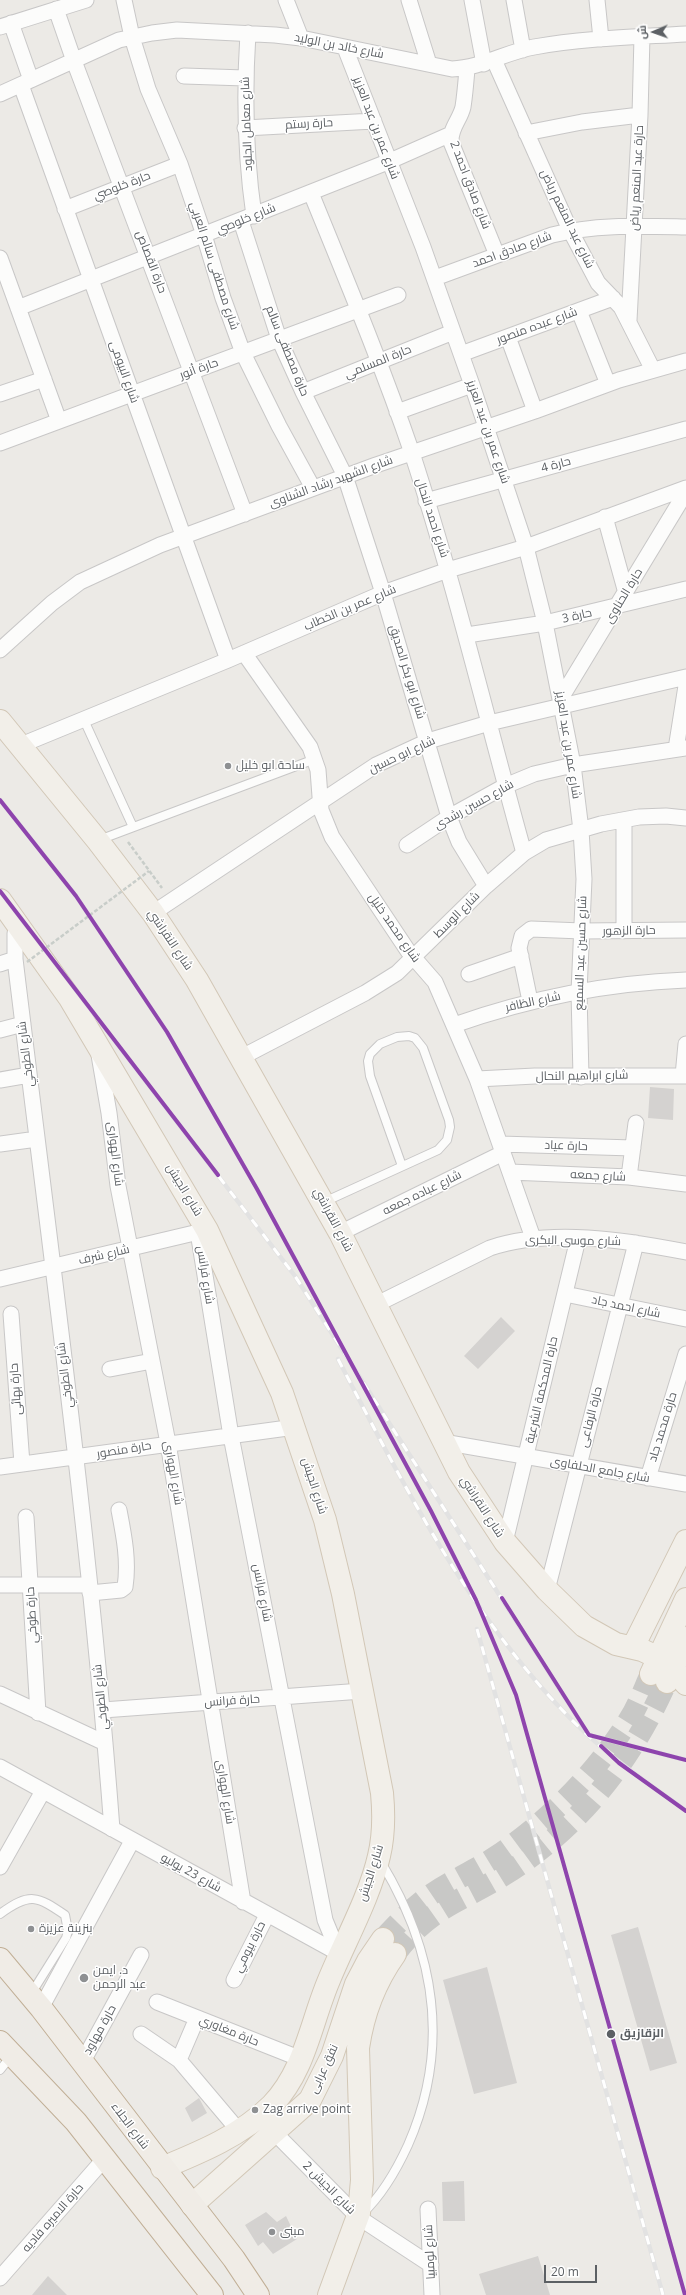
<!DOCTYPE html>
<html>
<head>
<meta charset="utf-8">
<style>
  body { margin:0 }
  #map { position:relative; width:686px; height:2295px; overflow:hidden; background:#eceae6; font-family:"Open Sans",Cairo,sans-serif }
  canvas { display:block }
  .north { position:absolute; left:634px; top:12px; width:40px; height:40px; -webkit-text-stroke:3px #fff; paint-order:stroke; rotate:268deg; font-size:11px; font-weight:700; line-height:16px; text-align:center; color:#5c6064 }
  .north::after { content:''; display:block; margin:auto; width:14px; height:18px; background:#5c6064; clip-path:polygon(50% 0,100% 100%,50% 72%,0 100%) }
  .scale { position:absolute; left:544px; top:2265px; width:53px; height:18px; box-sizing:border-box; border:2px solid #5c6064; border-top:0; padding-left:5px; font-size:12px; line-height:14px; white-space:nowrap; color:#5c6064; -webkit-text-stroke:3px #fff; paint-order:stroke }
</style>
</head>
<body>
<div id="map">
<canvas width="686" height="2295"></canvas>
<div class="north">ش</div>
<div class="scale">20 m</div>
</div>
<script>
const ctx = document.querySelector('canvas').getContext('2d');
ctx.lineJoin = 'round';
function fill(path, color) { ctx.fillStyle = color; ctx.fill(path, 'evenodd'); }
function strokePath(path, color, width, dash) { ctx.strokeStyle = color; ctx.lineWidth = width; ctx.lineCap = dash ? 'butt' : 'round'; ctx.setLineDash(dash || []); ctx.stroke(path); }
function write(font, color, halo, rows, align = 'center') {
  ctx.font = font + ' "Open Sans",Cairo,sans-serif'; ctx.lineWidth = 3; ctx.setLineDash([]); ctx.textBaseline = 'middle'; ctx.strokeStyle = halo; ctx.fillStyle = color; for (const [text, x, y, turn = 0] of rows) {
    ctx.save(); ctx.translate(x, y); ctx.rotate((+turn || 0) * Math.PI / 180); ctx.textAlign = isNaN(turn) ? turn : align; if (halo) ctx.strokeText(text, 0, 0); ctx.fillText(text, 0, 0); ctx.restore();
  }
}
fill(new Path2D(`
  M650 1087 674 1089 673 1120 648 1118Z
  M501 1317 515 1331 478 1369 464 1356Z
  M638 1927 677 2063 650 2071 611 1935Z
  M487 1967 517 2083 474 2094 443 1980Z
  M199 2098 207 2113 192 2122 185 2108Z
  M464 2181 465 2221H443L442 2182Z
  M266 2212 277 2222 286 2216 297 2239 273 2254 263 2242 258 2246 245 2225Z
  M538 2256 550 2295H486L479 2274Z
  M48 2276 67 2295H32Z`), '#d4d2d0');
strokePath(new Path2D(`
  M383 1939C398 1923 413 1907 432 1894 453 1880 476 1870 497 1856 550 1820 595 1774 629 1720 638 1706 644 1689 651 1674
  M395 1954C430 1907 459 1903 504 1875 578 1829 631 1762 666 1683`), '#c8c8c6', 22, [22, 11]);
const service = new Path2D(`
  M84 720 133 827
  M99 840 315 759
  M324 1202 438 1150 447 1140 450 1127 449 1120 423 1048 415 1038 409 1036 397 1037 380 1044 370 1054 368 1061 370 1076 402 1166
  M0 1914C30 1892 37 1896 65 1915L68 1931 66 1938 31 1994
  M0 2070 12 2055
  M363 2213C383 2194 397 2169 408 2145 451 2047 435 1951 381 1862`);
const minor = new Path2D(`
  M124 0 132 37 148 89 180 164 204 235 223 298 243 353 279 426 313 488
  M286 0 301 38
  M409 0 429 64
  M472 0 484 64
  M514 0 523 50
  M597 0 601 39
  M56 9 74 61 245 514
  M11 23 31 80
  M0 27 86 0
  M248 33C244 95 245 154 254 216
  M345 48 423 247 472 385 526 547 545 623 573 765 581 830 584 879 579 992 581 1077
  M494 60 570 230 598 283 621 307 653 370
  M467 69C466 81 465 94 463 107 460 120 450 128 451 142L497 255
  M184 76 245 78
  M21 85 228 660
  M0 94 119 40 152 33 177 30 275 35 301 38 452 69C481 68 506 52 534 47 584 38 635 37 686 34
  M245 128 374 121
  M526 133 582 122 640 115
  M311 193C346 279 382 365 412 453 455 585 487 720 524 853
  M65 209 180 164
  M241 221 279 339 303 392 345 476 383 593 449 817 459 842 486 886
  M0 258 59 421
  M435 278 552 235C596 224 641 226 686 227
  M18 308 390 161 451 134
  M579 311 608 384
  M629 320 640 115 642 36
  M508 337 535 411
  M461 354 613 298
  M303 392 453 332
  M0 394 44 379
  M397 412 472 385
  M0 443 398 295
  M426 501 686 429
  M605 517 626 593
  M467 635 545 623 686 589
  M0 650 52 603 80 582 160 545 376 465 535 411 619 380 686 361
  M244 653 310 747 318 770 321 810 332 837 408 951 435 982 477 1079 533 1238
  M561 698 686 492
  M21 745 228 660 383 593 448 570 526 547 686 488
  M676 749 686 686
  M407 845 449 817 505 786 534 774 573 765 686 748
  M153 913 376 765 428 741 489 723 686 677
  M17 922 15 934V959C50 1249 90 1538 112 1829
  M624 931V820
  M0 964 15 959
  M469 974 521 956
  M530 1001 519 948 522 936 531 929 582 931 686 930
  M454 1025C528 999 607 983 686 980
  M0 1030 23 1024
  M99 1055 109 1113 118 1186 168 1443 243 1902
  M242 1057 365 993 397 973 486 886 524 853 546 840 601 824 639 817 666 816 686 818
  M683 1076 686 1044
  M477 1079 535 1076H686
  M0 1080 29 1075
  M0 1144 37 1139
  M500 1144 633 1148
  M510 1172 629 1177 686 1184
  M629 1177 636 1123
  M198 1232 231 1436 325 1920 332 1937 342 1949
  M340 1233 503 1153
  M0 1279 207 1230
  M565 1294 686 1319
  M377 1304 490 1248C550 1228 625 1240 686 1252
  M11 1314 22 1464
  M110 1369 152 1361
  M443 1442 686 1484
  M0 1467 295 1427
  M648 1478 686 1354
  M26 1517 38 1713
  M505 1542 578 1239
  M0 1585H89
  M547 1590 636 1243
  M90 1593 121 1590 125 1587C129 1561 124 1536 119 1510
  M0 1694 105 1743
  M103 1710 362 1691
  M0 1767 340 1954
  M0 1867 43 1791
  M234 1980 267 1915
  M157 2002 301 2059
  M41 2008 132 1841
  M141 2034 179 2060 239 2131
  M179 2060 197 2018
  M82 2063 141 1955
  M268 2126 358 2217 431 2265
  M428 2209 432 2295
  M0 2278 106 2157`);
const primary = new Path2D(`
  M0 721 98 841 153 913 197 980 340 1233 459 1472 505 1542 547 1590 584 1626 616 1644 642 1650 659 1658 673 1668 686 1684
  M0 900 69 997 207 1230 282 1393 325 1520 343 1594 382 1793C384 1814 384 1835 379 1856 370 1896 345 1941 329 1980 311 2022 305 2071 272 2105 242 2135 201 2152 162 2168
  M633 1647 686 1541
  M651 1674 686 1599
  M667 1682 686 1638
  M192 2205 310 2100 332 2056 356 1984 368 1961 383 1939
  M329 2295 359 2213 362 2180 358 2048C363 2013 375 1982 395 1954`);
const trunk = new Path2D(`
  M0 1959 41 2008 234 2259 258 2295
  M0 2042 76 2122 212 2295`);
strokePath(service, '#c8c7c7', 10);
strokePath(minor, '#c8c7c7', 17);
strokePath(primary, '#d2c7b6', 24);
strokePath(trunk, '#c1af96', 24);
strokePath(new Path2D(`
  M128 842 162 888`), '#c8cdc9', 2.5, [4, 2]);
strokePath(service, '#fcfcfb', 8);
strokePath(minor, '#fcfcfb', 15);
strokePath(primary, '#f2efe9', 22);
strokePath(trunk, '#f0ece6', 22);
const rail = new Path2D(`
  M0 800 76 896 167 1032 257 1189 317 1300
  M0 891 295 1276 589 1735 686 1760
  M338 1359C403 1484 468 1613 566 1714 602 1752 645 1781 686 1811
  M379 1415 431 1511
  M477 1629 663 2295`);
strokePath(rail, '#e2e2e2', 4.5);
strokePath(rail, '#fff', 3, [9]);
strokePath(new Path2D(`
  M27 962 149 871`), '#c8cdc9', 2.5, [4, 2]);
strokePath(new Path2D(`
  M0 800 76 896 167 1032 257 1189 431 1511 476 1600 516 1695 685 2295
  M0 891 218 1175
  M502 1598 589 1735 686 1760
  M601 1746 619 1763 686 1811`), '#8e44ad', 4);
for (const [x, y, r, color] of [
  [228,766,4,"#8e9092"],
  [31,1929,4,"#8e9092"],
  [84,1978,5,"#8e9092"],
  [611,2034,5,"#5c6064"],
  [255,2110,4,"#8e9092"],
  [272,2232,4,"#8e9092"]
]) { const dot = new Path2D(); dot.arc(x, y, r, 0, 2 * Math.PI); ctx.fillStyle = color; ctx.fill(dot); strokePath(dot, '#fff', 1.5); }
write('12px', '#5c6064', '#fff', [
  ["شارع خالد بن الوليد",339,46,11],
  ["شارع معامل الجلود",247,124,-92],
  ["حارة رستم",309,124,-3],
  ["شارع عمر بن عبد العزيز",376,128,69],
  ["حارة عبد المنعم رياض",637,178,-87],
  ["شارع صادق احمد 2",470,185,69],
  ["حارة خلوصي",122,186,-21],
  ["شارع خلوصي",246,219,-22],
  ["شارع عبد المنعم رياض",567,219,64],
  ["شارع صادق احمد",512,250,-20],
  ["حارة القصاص",151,262,69],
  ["شارع مصطفى سالم العربي",214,266,72],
  ["شارع عبده منصور",537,326,-20],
  ["حارة مصطفى سالم",287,351,68],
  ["حارة المسلمي",378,362,-22],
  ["حارة أنور",199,369,-20],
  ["شارع البيومى",124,372,70],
  ["شارع عمر بن عبد العزيز",488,432,71],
  ["حارة 4",556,465,-15],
  ["شارع الشهيد رشاد الشناوى",331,482,-20],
  ["شارع احمد النحال",432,518,72],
  ["حارة الحناوى",624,596,-59],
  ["شارع عمر بن الخطاب",350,608,-23],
  ["حارة 3",577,616,-13],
  ["شارع ابو بكر الصديق",407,672,73],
  ["شارع عمر بن عبد العزيز",568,745,81],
  ["شارع ابو حسين",402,755,-25],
  ["شارع حسين رشدى",474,805,-29],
  ["شارع الوسط",457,915,-45],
  ["شارع محمد خليل",394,928,55],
  ["حارة الزهور",629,931,-1],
  ["شارع النقراشي",170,940,56],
  ["شارع حسين عبد السميع",581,953,-88],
  ["شارع الظافر",533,1002,-12],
  ["شارع الطوخي",26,1054,-97],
  ["شارع ابراهيم النحال",582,1076,-1],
  ["حارة عياد",566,1146,2],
  ["شارع الهوارى",115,1154,83],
  ["شارع جمعه",598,1176,3],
  ["شارع الجيش",184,1190,59],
  ["شارع عباده جمعه",422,1193,-26],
  ["شارع النقراشي",333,1220,62],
  ["شارع موسى البكرى",573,1241,1],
  ["شارع شرف",104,1255,-13],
  ["شارع فرانس",205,1275,81],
  ["شارع احمد جاد",626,1307,12],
  ["شارع الطوخي",65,1375,-97],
  ["حارة بهائى",16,1389,-94],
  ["حارة المحكمة الشرعية",542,1390,-77],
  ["حارة الرفاعى",591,1417,-76],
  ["حارة محمد جاد",663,1427,-73],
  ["حارة منصور",124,1450,-9],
  ["شارع جامع الحلفاوى",600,1470,10],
  ["شارع الهوارى",173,1473,80],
  ["شارع الجيش",314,1486,72],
  ["شارع النقراشي",482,1507,57],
  ["شارع فرانس",262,1593,79],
  ["حارة طوخي",32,1615,-93],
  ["شارع الطوخي",101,1697,-96],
  ["حارة فرانس",232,1701,-4],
  ["شارع الهوارى",225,1792,81],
  ["شارع 23 يوليو",191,1873,29],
  ["شارع الجيش",371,1873,-72],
  ["حارة بيومي",250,1947,-63],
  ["حارة مهاود",100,2030,-61],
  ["حارة مغاوري",229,2031,22],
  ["نفق عرابى",324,2069,-65],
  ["شارع الجلاء",130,2126,53],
  ["شارع الجيش 2",329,2188,45],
  ["حارة الاميره فاديه",53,2218,-49],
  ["شارع لومبيا",430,2252,-93]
]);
write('12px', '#5c6064', '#fff', [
  ["ساحة ابو خليل",236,766],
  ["بنزينة عزيزة",39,1929],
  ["د. ايمن",93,1971],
  ["عبد الرحمن",93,1985],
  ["Zag arrive point",263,2110],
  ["مبنى",280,2232]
], 'left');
write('bold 12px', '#5c6064', '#fff', [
  ["الزقازيق",620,2034]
], 'left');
</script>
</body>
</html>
